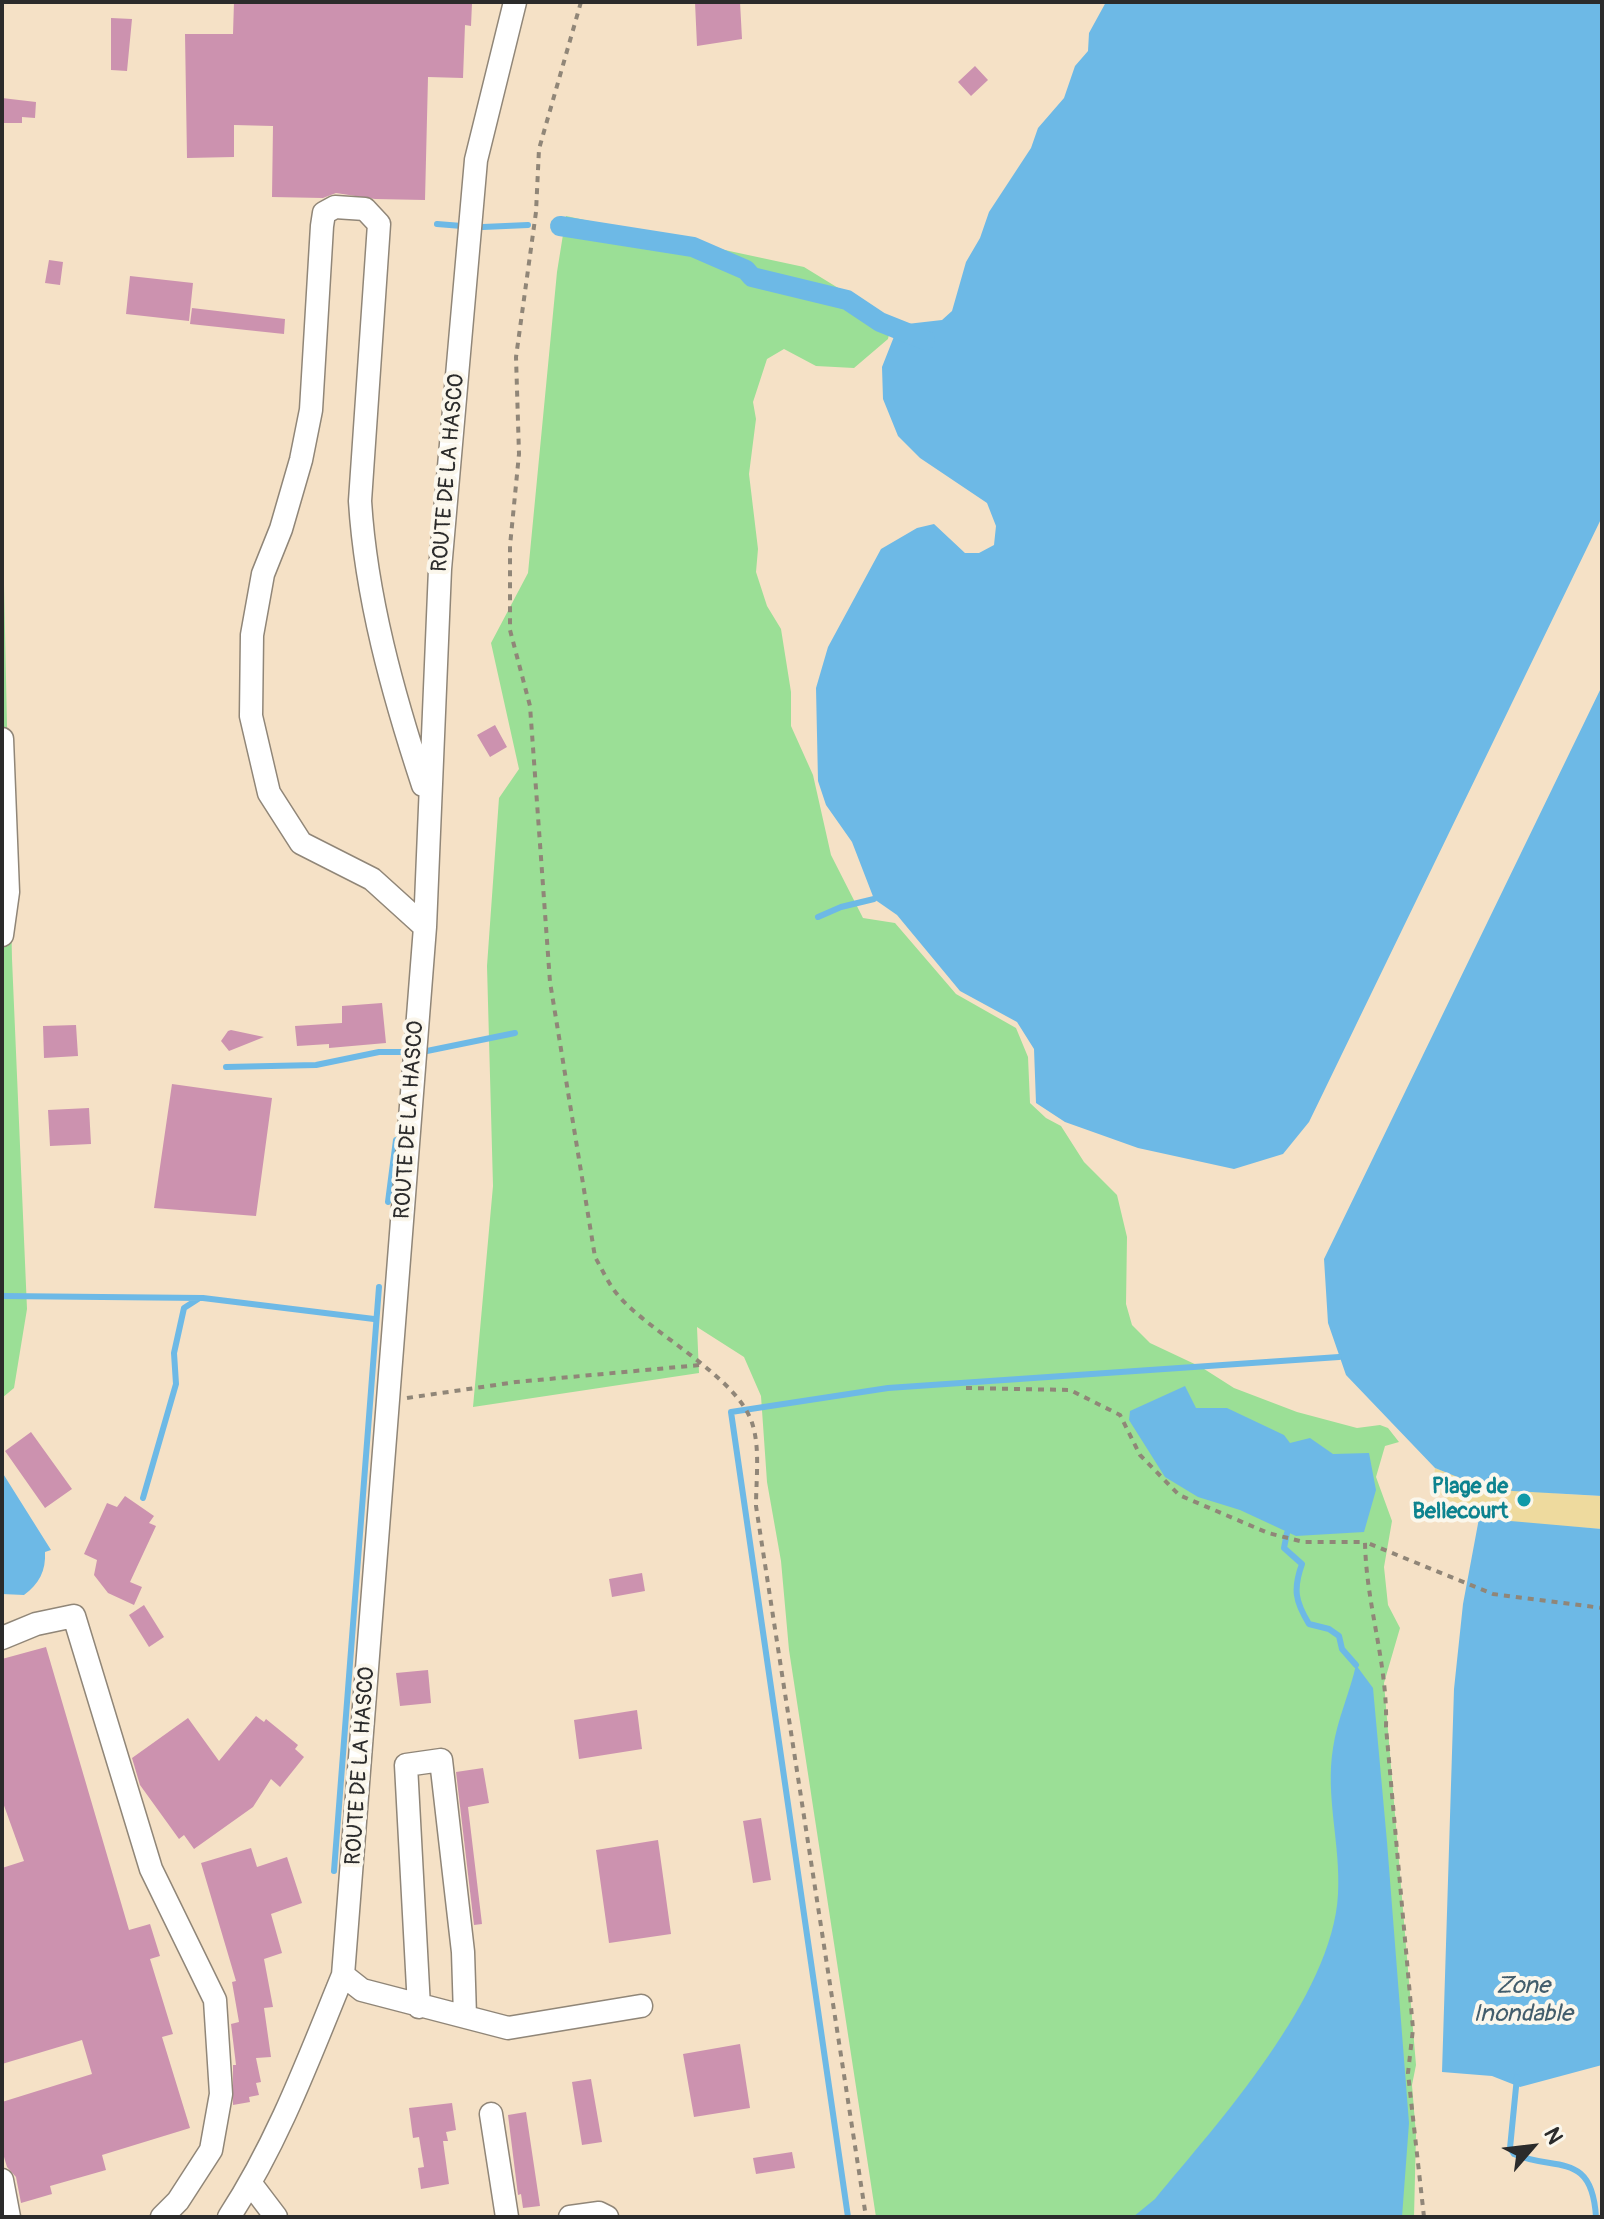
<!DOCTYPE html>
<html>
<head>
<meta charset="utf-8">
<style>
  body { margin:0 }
  #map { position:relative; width:1604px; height:2219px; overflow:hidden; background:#f5e1c6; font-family:Pangolin,sans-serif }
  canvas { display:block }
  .frame { position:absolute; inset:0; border:4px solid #2b2b2b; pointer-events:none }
  .north { position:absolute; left:1492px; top:2107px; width:80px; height:80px; -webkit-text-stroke:6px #fbf7ec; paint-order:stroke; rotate:62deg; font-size:22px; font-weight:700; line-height:32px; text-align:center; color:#2b2b2b }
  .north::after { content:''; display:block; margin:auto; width:28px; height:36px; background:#2b2b2b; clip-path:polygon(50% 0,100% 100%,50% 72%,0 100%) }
</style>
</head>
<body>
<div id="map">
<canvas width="1604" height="2219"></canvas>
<div class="frame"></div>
<div class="north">N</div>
</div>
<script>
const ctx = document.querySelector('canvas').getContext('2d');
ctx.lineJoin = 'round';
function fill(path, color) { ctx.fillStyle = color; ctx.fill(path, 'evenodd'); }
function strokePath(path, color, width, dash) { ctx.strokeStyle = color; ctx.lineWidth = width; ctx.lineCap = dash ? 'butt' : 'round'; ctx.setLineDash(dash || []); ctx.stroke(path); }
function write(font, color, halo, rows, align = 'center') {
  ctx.font = font + ' Pangolin,sans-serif'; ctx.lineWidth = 8; ctx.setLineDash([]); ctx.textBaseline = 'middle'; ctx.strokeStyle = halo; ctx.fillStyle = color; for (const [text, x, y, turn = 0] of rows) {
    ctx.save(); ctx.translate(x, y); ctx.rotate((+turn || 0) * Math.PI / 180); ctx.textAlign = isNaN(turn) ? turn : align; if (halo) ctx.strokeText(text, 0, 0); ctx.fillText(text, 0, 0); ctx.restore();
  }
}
fill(new Path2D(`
  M566 216 804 267 892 321 888 339 854 368 816 366 784 349 767 359 753 402 756 419 749 474 758 549 756 572 767 606 781 629 791 692V726L813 775 831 855 863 918 895 923 956 994 1016 1028 1028 1057 1030 1103 1046 1118 1061 1126 1084 1162 1117 1195 1127 1237 1126 1304 1132 1325 1150 1343 1201 1367 1234 1388 1297 1412 1357 1428 1380 1425 1388 1428 1399 1442 1385 1446 1376 1477 1392 1521 1384 1567 1388 1605 1400 1628 1384 1683 1416 2065 1412 2085 1416 2135 1414 2217H876L789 1650 781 1561 767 1482 761 1396 744 1357 697 1327 699 1373 473 1407 493 1186 487 966 499 798 519 769 491 643 528 573 557 272Z
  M2 491 12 959 27 1309 14 1388 2 1398Z`), '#9bdf96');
fill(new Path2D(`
  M1435 1468C1490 1490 1543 1493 1602 1496V1529C1553 1524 1466 1528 1433 1486Z`), '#eeda9e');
fill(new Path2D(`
  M1106 2H1602V517L1309 1122 1283 1154 1234 1169 1138 1148 1065 1122 1036 1103 1034 1049 1017 1022 960 991 897 915 874 899 852 842 826 805 818 781 816 688 828 647 881 549 917 528 934 524 965 553H979L994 545 996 526 987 503 920 458 898 436 883 399 882 367 895 334 907 324 942 320 952 311 966 262 980 238 989 212 1031 148 1038 128 1064 98 1075 66 1088 51 1089 33Z
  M1602 686V1496L1513 1491 1470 1482 1435 1468 1346 1375 1328 1323 1324 1259Z
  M1185 1386 1196 1408H1227L1284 1435 1290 1443 1310 1438 1333 1454 1369 1453 1376 1490 1364 1532 1296 1536 1240 1510 1198 1497 1165 1477 1129 1420 1130 1411Z
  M2 1472 51 1550 45 1552C46 1571 39 1584 24 1595L2 1594Z
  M1480 1513 1499 1520 1602 1529V2065L1520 2087 1492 2076 1442 2072 1454 1689 1463 1604Z
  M1356 1665 1373 1688 1387 1842 1409 2123 1402 2217H1133L1155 2199C1218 2123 1333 1996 1338 1894 1341 1845 1325 1797 1333 1748 1337 1720 1350 1692 1356 1665Z`), '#6db9e6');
strokePath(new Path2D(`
  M437 224 462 226
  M483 227 528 225
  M818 917 841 907 874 899
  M422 1052 515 1033
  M226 1067 316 1065 379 1052H404
  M388 1202 396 1140
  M2 1296 203 1298 374 1319
  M143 1498 176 1384 174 1353 184 1308 198 1299
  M1287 1533 1284 1548 1302 1564C1293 1589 1295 1601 1309 1624L1329 1629 1339 1636 1342 1649 1356 1665
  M334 1871 379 1287
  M1517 2077 1510 2148 1514 2154C1555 2172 1592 2150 1596 2217
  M848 2217 731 1412 888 1388 1339 1357`), '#6db9e6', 6);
strokePath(new Path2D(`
  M560 226 693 247 746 270 752 277 847 300 880 322 925 340`), '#6db9e6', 20);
fill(new Path2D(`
  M234 2 472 3 471 26 465 25 463 78 428 77 425 200 375 199 336 193 323 198 272 197 273 126 234 125V157L187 158 185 34H233Z
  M695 2H740L742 39 697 46Z
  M111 18 132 19 127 71 111 70Z
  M975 66 988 80 971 96 958 82Z
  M2 98 36 102 35 118 22 117V123H2Z
  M49 260 63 262 60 285 45 283Z
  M130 276 193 283 189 321 126 314Z
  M192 308 285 319 284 334 190 324Z
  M495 725 507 747 490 757 477 735Z
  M382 1003 386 1043 329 1048V1044L297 1046 295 1026 342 1023V1006Z
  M76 1025 78 1056 44 1058 43 1026Z
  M228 1031 231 1030 264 1037 229 1051 221 1041Z
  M172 1084 272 1098 256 1216 154 1208Z
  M89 1108 91 1144 50 1146 48 1110Z
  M31 1432 72 1489 45 1508 5 1451Z
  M125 1496 154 1516 149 1523 156 1526 130 1582 142 1587 134 1605 108 1593 94 1575 97 1560 84 1554 107 1503 117 1507Z
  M642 1573 645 1591 612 1597 609 1579Z
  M144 1605 164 1637 149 1647 129 1615Z
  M46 1647 129 1930 150 1924 160 1956 150 1959 173 2034 162 2037 190 2128 102 2155 106 2170 50 2186 52 2194 21 2203 16 2177 7 2167 2 2150V2102L92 2074 82 2040 2 2064V1868L24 1861 2 1800V1659Z
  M428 1670 431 1703 400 1706 396 1673Z
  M637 1710 642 1749 579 1759 574 1720Z
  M256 1716 264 1722 266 1719 298 1745 295 1749 304 1757 280 1787 271 1779 253 1807 194 1849 184 1835 179 1839 140 1785 132 1758 188 1718 219 1761Z
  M483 1768 489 1803 468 1807 482 1924 474 1925 456 1772Z
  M761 1818 771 1880 753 1883 743 1821Z
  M658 1840 671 1934 609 1943 596 1850Z
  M251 1848 257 1867 287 1857 302 1903 271 1914 282 1953 264 1959 273 2007 264 2008 271 2057 256 2058 261 2082 256 2083 259 2095 249 2097 250 2102 233 2105V2065H236L231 2024 239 2022 232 1982 236 1981 201 1863Z
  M740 2044 750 2108 694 2117 683 2054Z
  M591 2079 602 2142 582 2145 572 2082Z
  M452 2103 456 2130 446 2132 448 2141H443L449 2184 421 2189 418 2168 424 2167 419 2137 413 2138 409 2108Z
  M526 2112 540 2206 523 2208 521 2194 518 2195 508 2115Z
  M792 2152 795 2168 756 2174 753 2158Z`), '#cc92af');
const minor = new Path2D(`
  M2 739 8 892 2 935
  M423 785C393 694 366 597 360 501L379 224 365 209 335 207 324 213 322 226 311 410 301 460 281 529 263 574 252 635 251 716 269 793 301 843 372 879 425 927
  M2 1638 36 1624 74 1616 151 1869 215 2000 221 2094 211 2150 178 2201 162 2217
  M343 1975 362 1990 508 2028 641 2006
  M419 2007 406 1765 441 1760 463 1952 465 2016
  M491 2114 507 2217
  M2 2180 9 2217
  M251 2184 276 2217
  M229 2217C278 2142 309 2058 343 1975L425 927 440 569 476 160 515 2
  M570 2217 599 2213 607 2217`);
strokePath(minor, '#908678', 25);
strokePath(new Path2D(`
  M581 2 539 149 536 212 516 357 519 454 510 546V630L530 706 550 982 595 1257C602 1269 608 1283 617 1294 650 1334 740 1377 753 1426 760 1450 756 1481 756 1506L866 2217
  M966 1388 1070 1390 1120 1415 1140 1455 1179 1495 1268 1533 1304 1542H1365
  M407 1398 516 1382 700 1365
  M1424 2217 1408 2073 1413 2029 1386 1727C1388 1664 1366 1605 1365 1542L1493 1594 1602 1608`), '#908678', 4, [6, 6]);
strokePath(minor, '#fff', 22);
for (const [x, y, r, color] of [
  [1524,1500,8,"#0f9aa8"]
]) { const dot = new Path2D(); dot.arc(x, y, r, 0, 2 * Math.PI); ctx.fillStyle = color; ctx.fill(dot); strokePath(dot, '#fbf7ec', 3); }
write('22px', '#2b2b2b', '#fbf7ec', [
  ["ROUTE DE LA HASCO",449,473,-85],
  ["ROUTE DE LA HASCO",410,1120,-86],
  ["ROUTE DE LA HASCO",361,1766,-86]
]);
write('bold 22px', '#0d838f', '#fbf7ec', [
  ["Plage de",1508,1487],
  ["Bellecourt",1508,1512]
], 'right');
write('italic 24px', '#425d6c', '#fbf7ec', [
  ["Zone",1523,1987],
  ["Inondable",1523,2015]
]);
</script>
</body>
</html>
